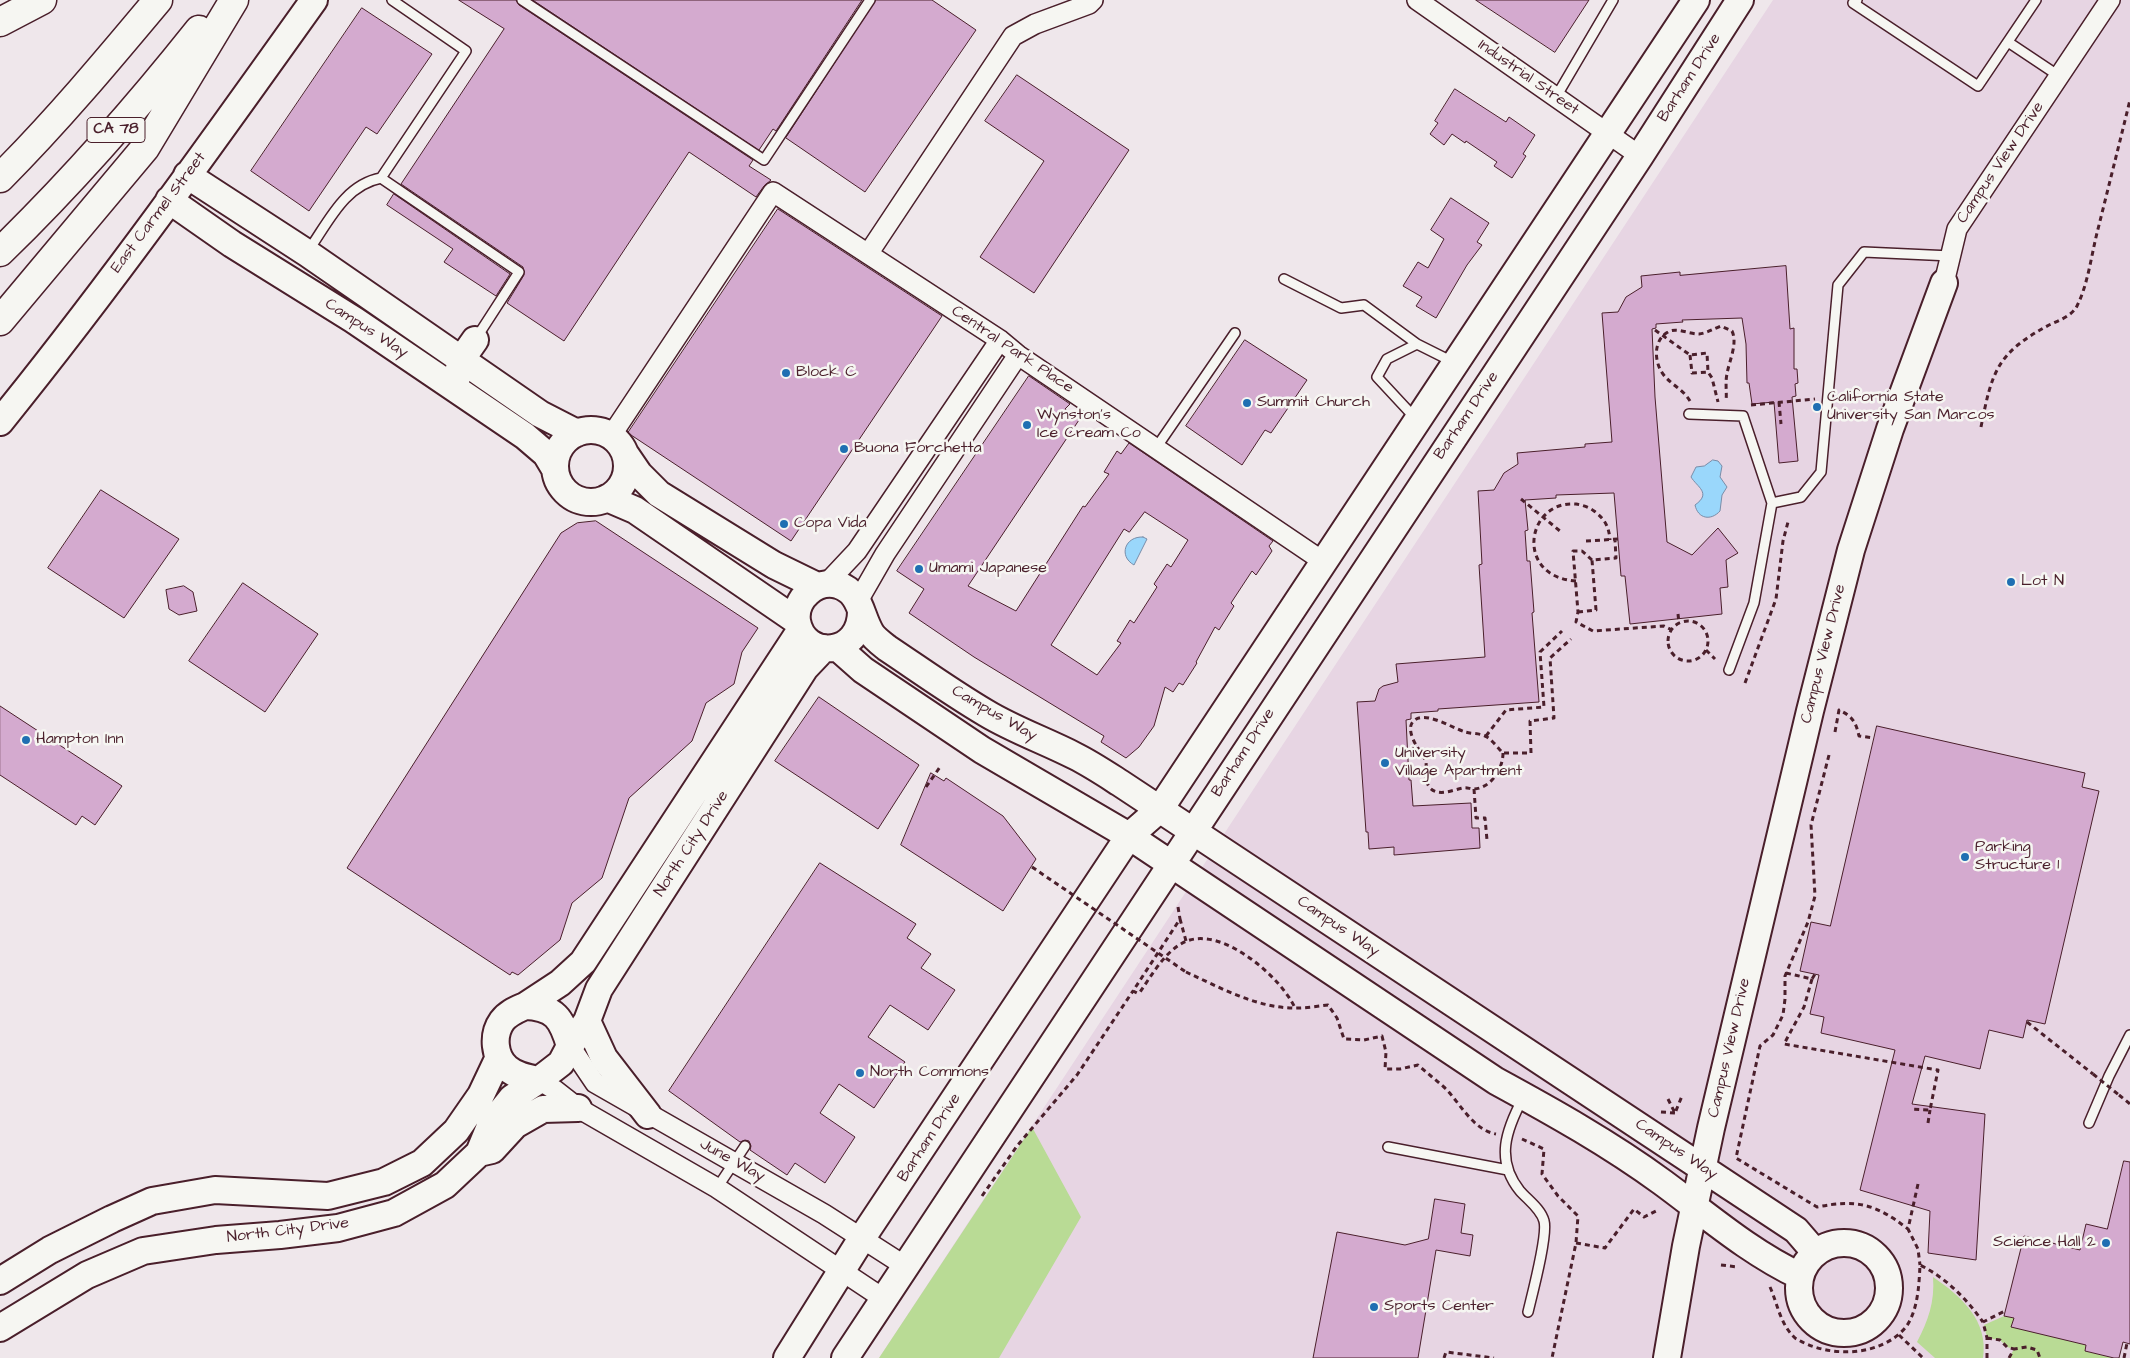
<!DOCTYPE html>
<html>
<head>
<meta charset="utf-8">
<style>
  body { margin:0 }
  canvas { display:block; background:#efe7eb }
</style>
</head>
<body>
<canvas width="2130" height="1358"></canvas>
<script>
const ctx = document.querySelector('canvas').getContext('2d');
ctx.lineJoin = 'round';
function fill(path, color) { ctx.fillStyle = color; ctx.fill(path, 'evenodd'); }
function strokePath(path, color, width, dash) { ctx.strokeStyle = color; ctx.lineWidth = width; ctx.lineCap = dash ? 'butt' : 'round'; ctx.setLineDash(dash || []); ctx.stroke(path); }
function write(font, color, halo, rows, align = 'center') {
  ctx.font = font + ' "Architects Daughter",sans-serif'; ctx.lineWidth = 5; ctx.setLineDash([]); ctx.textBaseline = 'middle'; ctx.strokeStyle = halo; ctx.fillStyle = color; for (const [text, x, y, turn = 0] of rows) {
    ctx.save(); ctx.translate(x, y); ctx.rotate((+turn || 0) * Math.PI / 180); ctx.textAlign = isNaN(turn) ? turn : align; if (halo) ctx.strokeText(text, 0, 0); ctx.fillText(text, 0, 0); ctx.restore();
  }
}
fill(new Path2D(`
  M1773 0H2130V1358H879Z`), '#e7d5e3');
fill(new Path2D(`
  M1032 1127 1081 1217 999 1358H879Z
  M1933 1277C1961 1296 1989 1321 1983 1358H1935L1917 1342C1928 1321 1935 1302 1933 1277Z
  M2004 1316 2014 1318 2012 1327 2086 1345 2085 1351 2113 1358H2009L2014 1349 2007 1347 2000 1340 1987 1338 1984 1325Z`), '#b9db95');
const water = new Path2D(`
  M1713 460 1718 461 1722 466 1720 477 1727 487 1722 495 1720 511C1711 521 1698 519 1695 505 1712 493 1697 487 1691 477L1696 467 1704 466Z
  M1143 537 1147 539 1134 565C1118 556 1125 536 1143 537Z`);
fill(water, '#9ad7fb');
strokePath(water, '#7a8da8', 1);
const building = new Path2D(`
  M459 0H516L519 5 753 160 749 166 771 180 764 186 756 197 689 152 564 341 507 303 524 275 523 267 401 184 504 29Z
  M533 0H862L776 131 773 129 759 150Z
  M876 0H932L976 30 865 192 786 138Z
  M1476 0H1589L1555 52Z
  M362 8 432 54 377 134 366 127 309 211 251 171Z
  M1017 75 1129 150 1034 293 980 257 1044 161 985 121Z
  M1455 89 1506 122 1509 117 1535 135 1523 154 1526 156 1512 178 1494 166 1497 162 1466 141 1465 143 1452 134 1444 145 1430 134 1438 123 1435 121Z
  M394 194 510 274 496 296 444 262 453 249 387 205Z
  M1451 198 1489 223 1477 242 1482 245 1467 265 1436 318 1416 306 1422 297 1403 286 1418 262 1428 268 1444 239 1431 230Z
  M778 209 942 316 791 541 628 433Z
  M1786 266 1790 329 1794 328V369H1797L1798 383 1795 384 1796 396 1792 397 1798 461 1779 463 1774 402 1752 404 1749 383H1747L1746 344 1742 318 1682 320 1683 322 1656 324V328L1652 329 1655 397 1667 542 1692 555 1718 528 1738 553 1726 560 1728 587 1720 588 1722 614 1630 624 1625 576H1621L1614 493 1556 495V498L1525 500 1528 530 1525 531 1527 561H1530L1534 612 1532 613 1539 702 1438 709V711L1411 713V719L1406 720 1409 780H1411L1413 806 1471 803 1472 828H1479L1480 848 1394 855V847L1369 849 1368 832H1366L1357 702 1375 701 1379 689 1383 686 1398 682 1396 664 1485 657 1479 565 1482 564 1478 491 1494 490 1504 473 1518 464 1517 453 1585 447V444L1612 442 1602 313 1618 312 1626 297 1642 287 1641 276 1680 272V275Z
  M1245 340 1307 380 1271 433 1265 430 1242 465 1186 426Z
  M1029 376 1070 404 1065 409 1079 420 968 586 1016 611 1083 506 1085 507 1109 474 1104 472 1117 451 1121 454 1129 443 1273 541 1269 546 1272 551 1256 575 1252 571 1231 603 1234 606 1219 630 1215 627 1196 662 1197 663 1183 685 1179 683 1173 692 1165 687 1154 726 1139 747 1126 758 1101 742 1104 736 974 657 909 613 924 589 897 571ZM1145 512 1188 540 1171 567 1167 564 1154 584 1157 587 1134 623 1130 620 1117 641 1121 643 1097 675 1051 645 1124 529 1129 532Z
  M101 490 179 539 124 618 48 568Z
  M596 521 758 628 742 652 734 684 706 703 692 741 629 798 602 878 572 903 560 940 518 975 512 972 510 975 347 868 561 533 577 523Z
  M243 583 318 634 265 712 189 661Z
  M184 586 193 592 197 611 179 615 169 609 166 590Z
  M819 697 919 765 878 829 775 761Z
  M0 706 122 786 95 825 82 816 76 825 0 775Z
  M1877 726 2085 773 2082 787 2099 791 2045 1024 2027 1020 2023 1038 1989 1030 1980 1069 1925 1056 1912 1104 1985 1114 1976 1260 1928 1253 1930 1211 1860 1190 1895 1050 1821 1033 1824 1017 1810 1014 1819 975 1800 971 1811 922 1830 926Z
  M931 773 944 781 946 778 1003 816 1036 859 1003 911 901 845Z
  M820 863 916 924 907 938 931 954 921 968 955 990 928 1030 890 1005 868 1037 905 1062 874 1108 839 1084 820 1113 855 1137 825 1183 795 1163 787 1175 750 1150 751 1146 749 1141 745 1140 740 1142 669 1091Z
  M2124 1161 2130 1162V1344L2123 1342 2119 1358H2114L2085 1351 2086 1345 2011 1327 2014 1318 2004 1316 2024 1236 2080 1250 2086 1224 2107 1229Z
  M1435 1199 1465 1204 1461 1233 1473 1235 1470 1256 1436 1250 1418 1358H1313L1337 1232 1405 1245 1428 1239Z`);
fill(building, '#d4aacf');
strokePath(building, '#4a1f2b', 1);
const lane = new Path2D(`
  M522 0 764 160 870 0
  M1857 0 1853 3 1978 86 2036 0
  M2008 42 2059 76
  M1556 97 1613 0
  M381 178 466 51 392 0
  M308 251C328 223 344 185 381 178L519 272 477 337
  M1284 279 1341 308 1364 305 1417 344
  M1689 414 1743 416 1772 503 1754 603 1729 670
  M1416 419 1377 377 1387 359 1417 344 1453 362
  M1156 448 1235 333
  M1772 503 1801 497 1821 472 1838 285 1864 252 1951 256
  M1523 1098C1506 1130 1495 1160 1520 1191 1528 1200 1541 1209 1544 1221 1548 1235 1532 1295 1528 1312
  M2089 1123 2109 1076 2130 1035
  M1388 1147 1508 1170
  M717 1188 745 1146`);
const street = new Path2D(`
  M1417 0 1640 156
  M868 254 1013 36 1035 24 1089 4 1093 0
  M1944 283 1957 229 2110 0
  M611 436 773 192 1000 340 1018 355 1324 562
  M826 584 857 551 1000 340
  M858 601 885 554 1018 355
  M570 1046 595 1083 824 1214 905 1266
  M539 1080 555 1090 578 1108 717 1188 884 1299`);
const secondary = new Path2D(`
  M187 175 307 253 540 414 577 433
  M169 200 232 244 354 320 525 436 546 454 555 469
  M457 377 461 360 475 340
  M0 422C110 286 212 143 314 0
  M555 466a36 36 0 1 1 72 0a36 36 0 1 1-72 0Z
  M626 455 639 474 659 494 774 565 817 586
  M607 498 635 510 797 621
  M861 610C862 657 804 661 797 621 794 599 816 579 838 585 861 592 860 615 871 633 874 638 882 644 887 648 920 670 952 693 986 713 1014 730 1046 741 1075 756 1091 764 1106 774 1120 783L1796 1230 1815 1252
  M837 647 863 670 982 750 1129 836 1496 1081C1553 1112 1610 1144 1662 1182 1707 1215 1749 1252 1800 1276
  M525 1006 560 983 583 962 800 631
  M525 1006C555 1007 562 1019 570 1046L561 1063 539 1080C528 1078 516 1076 507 1068 494 1057 492 1035 502 1021 508 1013 516 1010 525 1006Z
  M587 1021 604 1058 648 1115
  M570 1046 587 1021 599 989 805 668 824 648
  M479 1153 492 1150 515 1125 543 1109 578 1108
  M1799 1288a45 45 0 1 1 90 0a45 45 0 1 1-90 0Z
  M0 1281 50 1250 112 1219 152 1201 215 1190 328 1196 384 1182 422 1163 456 1131 481 1095 499 1057
  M0 1328 87 1275 143 1251 216 1240 280 1235 338 1228 394 1213 445 1185 479 1153 491 1124 512 1098 539 1080
  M787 1358 862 1238 1129 836 1160 809 1696 0
  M845 1358 1640 156 1740 0
  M1667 1358 1686 1246 1711 1128 1810 711 1851 550 1890 429 1944 283`);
const highway = new Path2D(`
  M0 22 42 0
  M0 178C56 122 107 61 158 0
  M0 252C71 183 137 108 199 30
  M0 321 145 148 234 0`);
strokePath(lane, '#4a1f2b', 12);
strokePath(street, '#4a1f2b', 22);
strokePath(secondary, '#4a1f2b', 30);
strokePath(highway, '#4a1f2b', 31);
strokePath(new Path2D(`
  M1655 330 1690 355 1707 353 1708 372 1712 378 1718 402
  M1690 355 1692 373 1708 372
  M1690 401C1682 388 1671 385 1663 374 1654 362 1653 340 1668 332 1676 327 1689 334 1699 334 1707 333 1713 329 1721 326L1732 331C1738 344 1729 361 1727 374 1725 382 1727 392 1726 401
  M1779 402 1781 424
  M1751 405 1815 399
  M1981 427C1992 371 1997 353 2049 325 2058 321 2072 316 2077 306 2088 284 2091 257 2097 233 2108 189 2119 145 2130 100
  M1521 499 1560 531
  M1586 541 1619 539
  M1592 560 1582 551H1573L1578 612 1576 622 1593 631 1664 626 1672 630
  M1576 581C1514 577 1526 500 1576 504 1582 505 1589 507 1594 511 1605 519 1609 527 1610 540
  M1578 612 1596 610 1592 560 1616 558 1615 540
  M1678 614 1679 623
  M1668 641a20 20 0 1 1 40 0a20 20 0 1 1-40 0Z
  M1706 650 1715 659
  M1745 683 1776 599 1783 541 1788 522
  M1835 732 1839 710C1852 716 1856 722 1859 736L1874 738
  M1486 736 1506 710 1544 707 1540 652 1562 631
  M1503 753C1503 769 1491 788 1474 789 1470 789 1467 787 1463 788 1452 790 1439 797 1430 788 1423 779 1427 771 1426 762 1424 756 1419 750 1416 745 1413 740 1408 729 1412 723 1422 708 1452 728 1465 732 1472 734 1481 733 1487 737 1493 741 1498 748 1503 753H1531L1530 721 1554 718 1550 658 1571 639
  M1829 755 1811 825 1815 896 1808 922 1785 976V999L1783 1015 1773 1035 1760 1046 1736 1158 1817 1207C1857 1199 1876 1204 1908 1229
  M926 787 940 767
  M1474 789 1476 818H1485L1487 840
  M1178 907 1180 919
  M1186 941 1180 919 1133 991 1137 993 1140 992C1152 975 1166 949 1187 941 1223 927 1281 977 1295 1008
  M1186 972C1219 987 1258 1009 1297 1008 1307 1008 1318 1006 1328 1005L1337 1018 1344 1039 1364 1040 1382 1036 1386 1052 1385 1069H1400L1418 1065C1427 1073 1436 1080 1445 1088 1460 1103 1473 1130 1496 1134
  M1786 973 1812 979 1815 974
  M1812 979 1804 1007 1784 1044 1938 1070 1930 1110 1911 1109
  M2027 1022 2093 1074
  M2119 1095 2130 1104
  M1668 1099 1675 1113 1682 1096
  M1661 1112 1675 1113
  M1928 1123 1930 1110
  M1522 1139 1544 1149 1542 1174 1558 1196 1578 1216 1576 1243 1552 1358
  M1918 1184 1908 1229 1918 1249 1920 1265
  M982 1196 1017 1146 1077 1075 1133 991
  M1576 1243 1605 1248 1634 1209 1644 1217 1658 1210
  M1721 1265 1738 1267
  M1770 1287C1778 1305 1780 1324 1795 1338 1827 1358 1880 1358 1906 1327 1918 1310 1919 1285 1920 1265 1946 1278 1966 1298 1983 1322
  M1899 1335 1923 1358
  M1987 1338 2000 1340 2007 1347 2014 1349
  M1444 1358 1446 1352 1494 1358
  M1987 1358V1338L1983 1322 2005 1311
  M2009 1358 2014 1349 2027 1347 2037 1350 2040 1358
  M2124 1358 2127 1343`), '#4a1f2b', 3, [5, 4]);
strokePath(lane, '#f6f6f2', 9);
strokePath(street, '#f6f6f2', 19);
strokePath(secondary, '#f6f6f2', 26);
strokePath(highway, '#f6f6f2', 28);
strokePath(new Path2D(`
  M1032 867 1186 972
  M2093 1074 2119 1095`), '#4a1f2b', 3, [5, 4]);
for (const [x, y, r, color] of [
  [786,373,5,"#1f6fb2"],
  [1247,403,5,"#1f6fb2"],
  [1817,407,5,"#1f6fb2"],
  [1027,425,5,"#1f6fb2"],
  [844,449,5,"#1f6fb2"],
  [784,524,5,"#1f6fb2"],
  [919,569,5,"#1f6fb2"],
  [2011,582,5,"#1f6fb2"],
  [26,740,5,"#1f6fb2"],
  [1385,763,5,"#1f6fb2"],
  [1965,857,5,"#1f6fb2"],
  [860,1073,5,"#1f6fb2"],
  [2106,1243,5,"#1f6fb2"],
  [1374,1307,5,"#1f6fb2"]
]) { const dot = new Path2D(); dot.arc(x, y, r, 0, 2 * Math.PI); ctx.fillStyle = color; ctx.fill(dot); strokePath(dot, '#f6f6f2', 2); }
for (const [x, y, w] of [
  [116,130,58]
]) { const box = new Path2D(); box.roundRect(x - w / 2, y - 12.5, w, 25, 4); ctx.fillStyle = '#f6f6f2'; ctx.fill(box); strokePath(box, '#4a1f2b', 1); }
write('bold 15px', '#4a1f2b', null, [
  ["CA 78",116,130]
]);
write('16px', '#4a1f2b', '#f6f6f2', [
  ["Industrial Street",1528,78,35],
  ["Barham Drive",1690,78,-57],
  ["Campus View Drive",2001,163,-56],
  ["East Carmel Street",159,213,-53],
  ["Campus Way",366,329,33],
  ["Central Park Place",1012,350,34],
  ["Barham Drive",1467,416,-56],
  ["Campus View Drive",1824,654,-76],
  ["Campus Way",994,714,30],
  ["Barham Drive",1244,753,-57],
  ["North City Drive",692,844,-57],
  ["Campus Way",1338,927,34],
  ["Campus View Drive",1730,1048,-77],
  ["Barham Drive",930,1138,-57],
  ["Campus Way",1676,1150,34],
  ["June Way",732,1161,29],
  ["North City Drive",288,1231,-7]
]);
write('16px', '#4a1f2b', '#f6f6f2', [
  ["Block C",796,373],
  ["California State",1827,398],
  ["University San Marcos",1827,416],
  ["Summit Church",1257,403],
  ["Wynston's",1037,416],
  ["Ice Cream Co",1037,434],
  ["Buona Forchetta",854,449],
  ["Copa Vida",794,524],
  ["Umami Japanese",929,569],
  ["Lot N",2021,582],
  ["Hampton Inn",36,740],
  ["University",1395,754],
  ["Village Apartment",1395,772],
  ["Parking",1975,848],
  ["Structure 1",1975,866],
  ["North Commons",870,1073],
  ["Science Hall 2",2096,1243,"right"],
  ["Sports Center",1384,1307]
], 'left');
</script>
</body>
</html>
